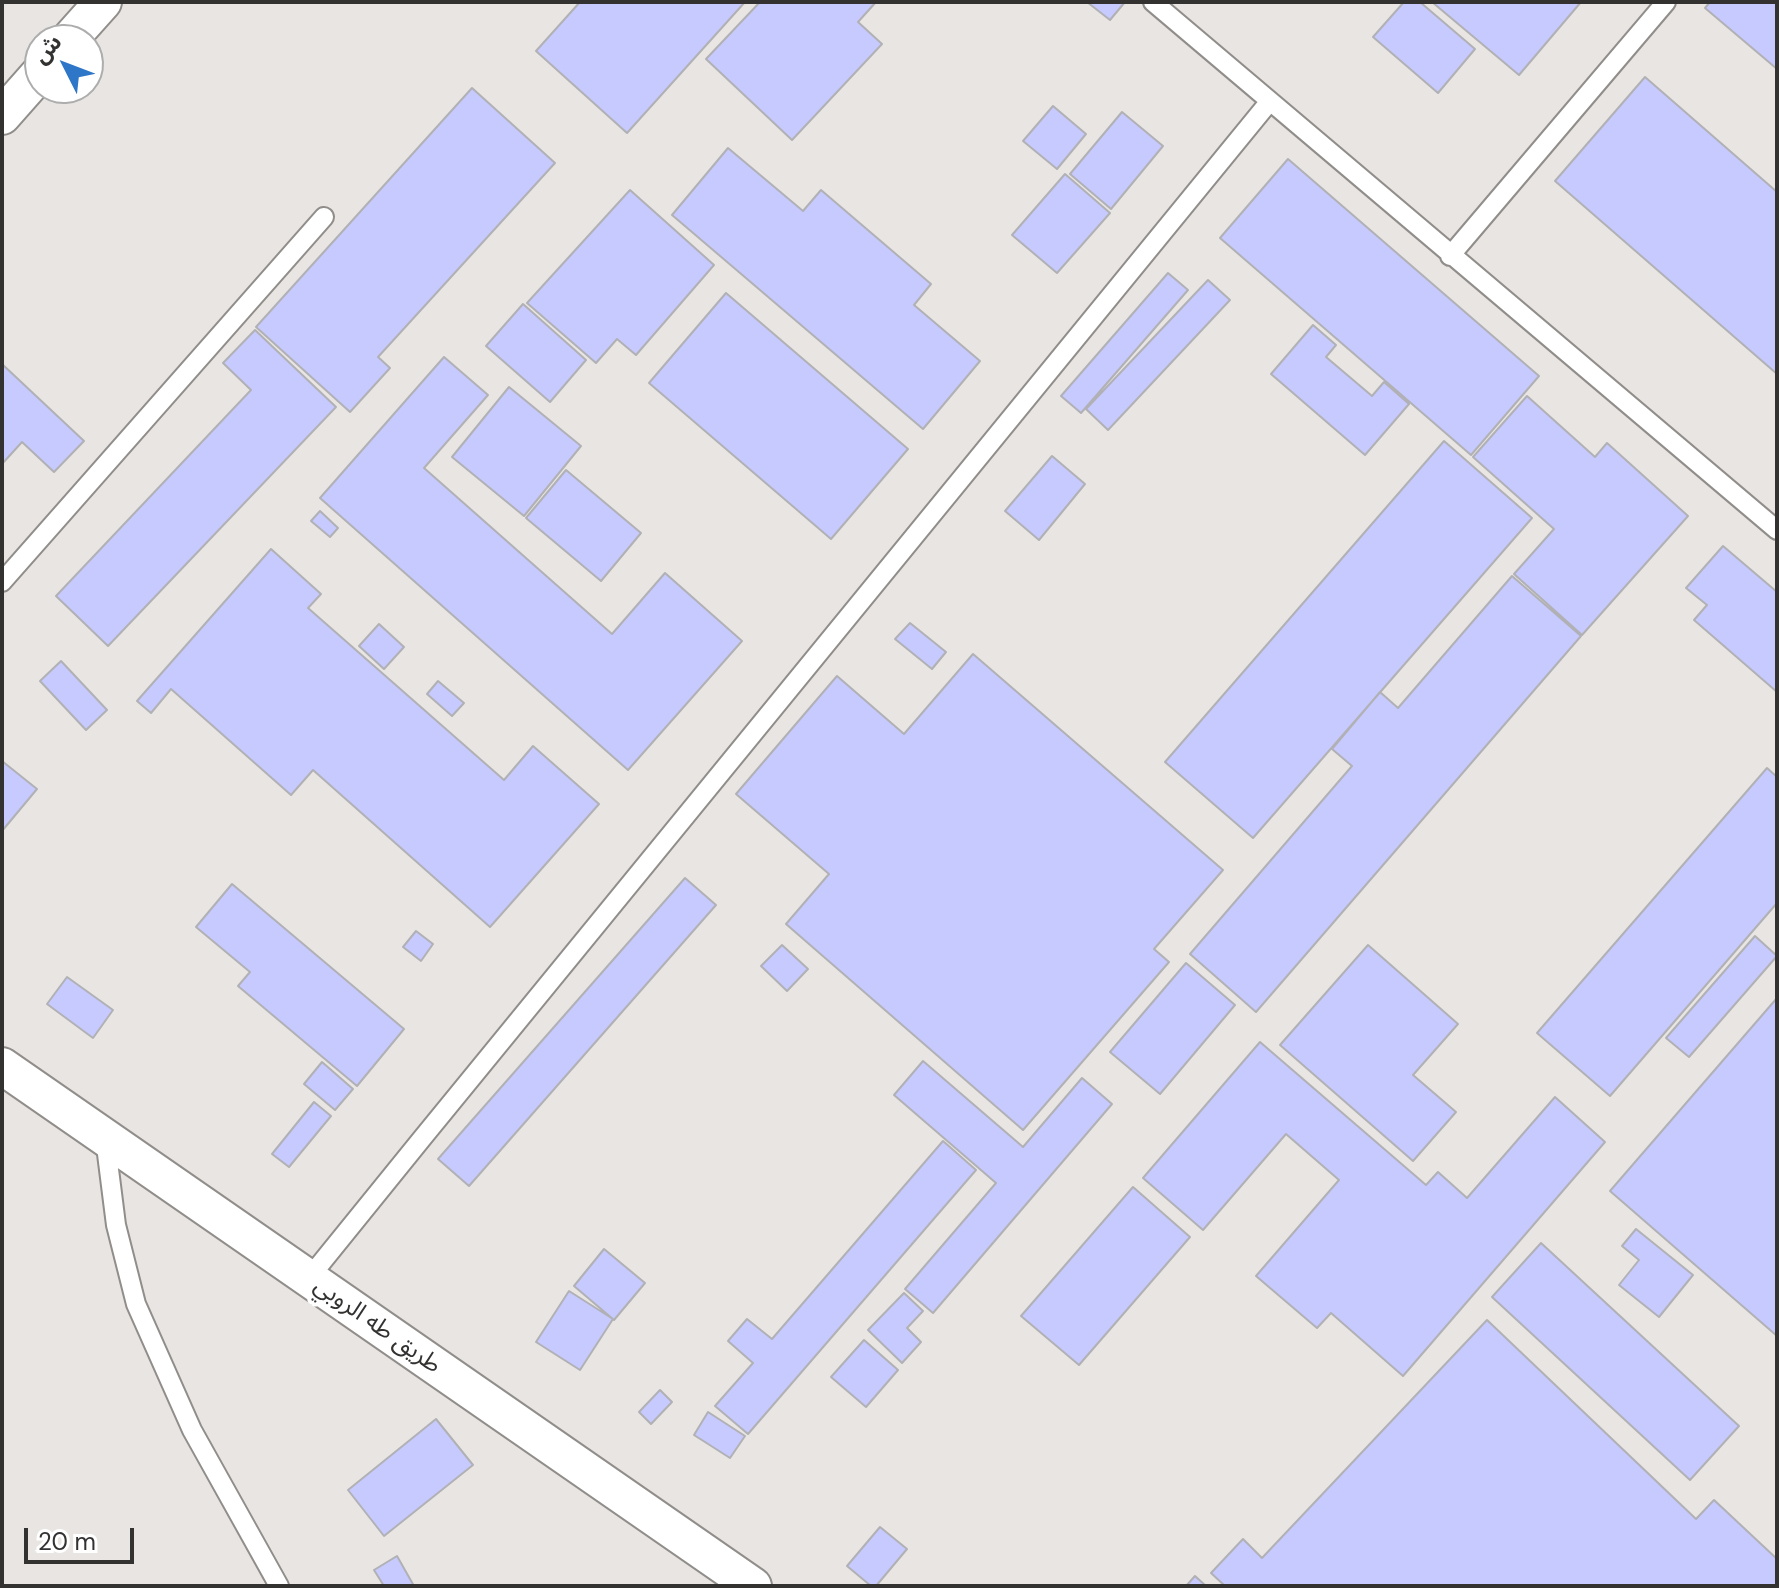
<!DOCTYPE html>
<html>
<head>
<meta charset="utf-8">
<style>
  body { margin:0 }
  #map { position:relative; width:1779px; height:1588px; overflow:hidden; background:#e8e5e2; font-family:"DM Sans","Noto Sans Arabic",sans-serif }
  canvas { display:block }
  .frame { position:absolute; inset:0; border:4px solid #333231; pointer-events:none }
  .north { position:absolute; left:24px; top:24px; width:80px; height:80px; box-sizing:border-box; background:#fff; border:2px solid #adadad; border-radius:50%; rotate:312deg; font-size:22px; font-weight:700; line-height:32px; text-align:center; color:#333231 }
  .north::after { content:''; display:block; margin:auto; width:28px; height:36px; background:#2e76c7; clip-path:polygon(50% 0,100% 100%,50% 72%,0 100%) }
  .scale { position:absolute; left:24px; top:1528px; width:110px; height:36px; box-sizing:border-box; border:4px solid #333231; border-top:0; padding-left:10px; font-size:24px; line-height:28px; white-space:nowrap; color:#333231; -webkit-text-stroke:6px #fff; paint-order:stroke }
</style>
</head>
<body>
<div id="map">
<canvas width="1779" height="1588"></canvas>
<div class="frame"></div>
<div class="north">ش</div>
<div class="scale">20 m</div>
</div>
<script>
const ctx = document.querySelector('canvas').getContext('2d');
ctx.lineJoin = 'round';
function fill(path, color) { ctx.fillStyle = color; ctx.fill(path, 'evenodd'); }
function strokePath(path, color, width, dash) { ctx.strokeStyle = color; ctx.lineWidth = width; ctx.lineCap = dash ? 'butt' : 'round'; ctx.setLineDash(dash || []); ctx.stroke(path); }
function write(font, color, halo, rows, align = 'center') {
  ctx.font = font + ' "DM Sans","Noto Sans Arabic",sans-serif'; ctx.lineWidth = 8; ctx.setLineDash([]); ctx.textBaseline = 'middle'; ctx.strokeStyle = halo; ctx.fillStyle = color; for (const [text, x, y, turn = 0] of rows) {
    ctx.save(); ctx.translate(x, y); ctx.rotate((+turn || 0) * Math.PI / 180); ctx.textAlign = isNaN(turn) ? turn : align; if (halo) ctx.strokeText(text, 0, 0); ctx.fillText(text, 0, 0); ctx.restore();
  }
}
const building = new Path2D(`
  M580 2H745L627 133 536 51Z
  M760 2H876L858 22 882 44 792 140 706 59Z
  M1087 2H1125L1110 20Z
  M1404 2H1420L1475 49 1438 93 1373 37Z
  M1432 2H1581L1519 75Z
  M1710 2H1777V69L1705 8Z
  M1645 77 1777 192V374L1555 181Z
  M472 88 555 163 378 357 390 368 350 412 256 327Z
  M1053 106 1086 134 1057 169 1023 141Z
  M1122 112 1163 146 1111 209 1070 174Z
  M728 148 803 211 821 190 931 284 914 305 980 361 923 429 672 215Z
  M1288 159 1539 376 1471 455 1220 238Z
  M1065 174 1110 213 1057 273 1012 235Z
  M630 190 714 265 636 355 617 339 596 363 527 303Z
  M1168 273 1188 290 1081 413 1061 396Z
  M1208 280 1230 300 1108 430 1086 409Z
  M726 293 908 449 831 539 649 383Z
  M523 304 586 360 550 402 486 346Z
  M1313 325 1336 345 1326 357 1372 396 1384 382 1409 404 1365 455 1271 374Z
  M255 330 336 407 108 646 56 596 251 390 223 363Z
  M444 357 488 395 424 468 612 634 665 573 742 641 628 770 320 498Z
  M2 364 84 441 54 472 22 442 2 464Z
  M509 387 581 446 524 516 452 457Z
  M1527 396 1595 457 1607 443 1688 516 1582 635 1514 574 1554 529 1473 457Z
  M1444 441 1532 518 1253 838 1165 762Z
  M1052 456 1085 484 1039 540 1005 511Z
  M566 470 641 533 601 581 526 518Z
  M320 511 338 528 330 537 311 521Z
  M1723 546 1777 592V692L1694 620 1707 605 1686 588Z
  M271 549 321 594 308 608 504 780 533 746 599 804 490 927 313 770 291 795 171 689 151 713 137 701Z
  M1512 576 1581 636 1256 1012 1190 954 1352 766 1332 749 1380 692 1398 708Z
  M910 623 946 652 932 669 895 639Z
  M379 624 404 647 384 669 359 646Z
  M973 654 1223 870 1154 949 1169 962 1023 1130 786 924 829 874 736 794 837 676 904 734Z
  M61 661 107 710 86 730 40 681Z
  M438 681 464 703 452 716 427 694Z
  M2 761 37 789 2 831Z
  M1767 768 1777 777V903L1610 1096 1537 1033Z
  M685 878 716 905 469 1186 438 1159Z
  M232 884 404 1029 357 1086 238 986 250 972 196 927Z
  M416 931 433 944 421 961 403 947Z
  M1755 936 1777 956 1689 1057 1666 1038Z
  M782 945 808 969 787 991 761 966Z
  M1368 945 1458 1024 1413 1075 1456 1112 1413 1161 1280 1045Z
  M1186 963 1235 1005 1160 1094 1110 1052Z
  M67 977 113 1010 93 1038 47 1004Z
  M1777 998V1336L1610 1191Z
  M1260 1042 1426 1185 1438 1172 1467 1198 1555 1097 1605 1142 1403 1376 1331 1313 1317 1328 1256 1276 1339 1180 1286 1134 1203 1230 1143 1178Z
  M923 1061 1023 1147 1082 1078 1112 1104 933 1313 905 1289 996 1183 894 1095Z
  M322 1062 353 1089 335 1110 304 1084Z
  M314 1102 331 1116 289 1167 272 1154Z
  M943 1141 976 1170 748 1434 715 1406 753 1363 728 1341 747 1319 772 1339Z
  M1133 1187 1190 1237 1079 1365 1021 1316Z
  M1636 1229 1693 1275 1659 1317 1619 1285 1639 1260 1622 1246Z
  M1541 1243 1739 1426 1690 1480 1492 1297Z
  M604 1249 645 1283 614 1320 574 1286Z
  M569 1291 613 1319 580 1370 536 1342Z
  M904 1293 923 1311 907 1328 921 1342 902 1363 868 1330Z
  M1487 1320 1696 1519 1714 1500 1777 1559V1586H1225L1211 1573 1243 1539 1262 1558Z
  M864 1340 898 1370 866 1407 831 1377Z
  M660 1390 672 1402 651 1424 639 1412Z
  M708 1412 745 1436 730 1458 694 1435Z
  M436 1419 473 1465 384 1536 348 1490Z
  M880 1527 907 1549 876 1586H871L847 1566Z
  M397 1556 414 1586H384L374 1570Z
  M1195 1576 1206 1586H1186Z`);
fill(building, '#c6cafe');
strokePath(building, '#b1b1b5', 2);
const service = new Path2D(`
  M1153 2 1777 530
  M1450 256 1666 2
  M2 582 324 217
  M105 1138 116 1225 136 1304 192 1430 279 1586
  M309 1278C627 884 951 495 1270 101`);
const minor = new Path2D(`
  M69 40 103 2
  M2 116 40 73
  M2 1066 753 1586`);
strokePath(service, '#908d8a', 22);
strokePath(minor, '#908d8a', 40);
strokePath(service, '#fff', 18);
strokePath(minor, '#fff', 36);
write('24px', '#333231', '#fff', [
  ["طريق طه الروبي",377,1326,35]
]);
</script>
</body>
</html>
